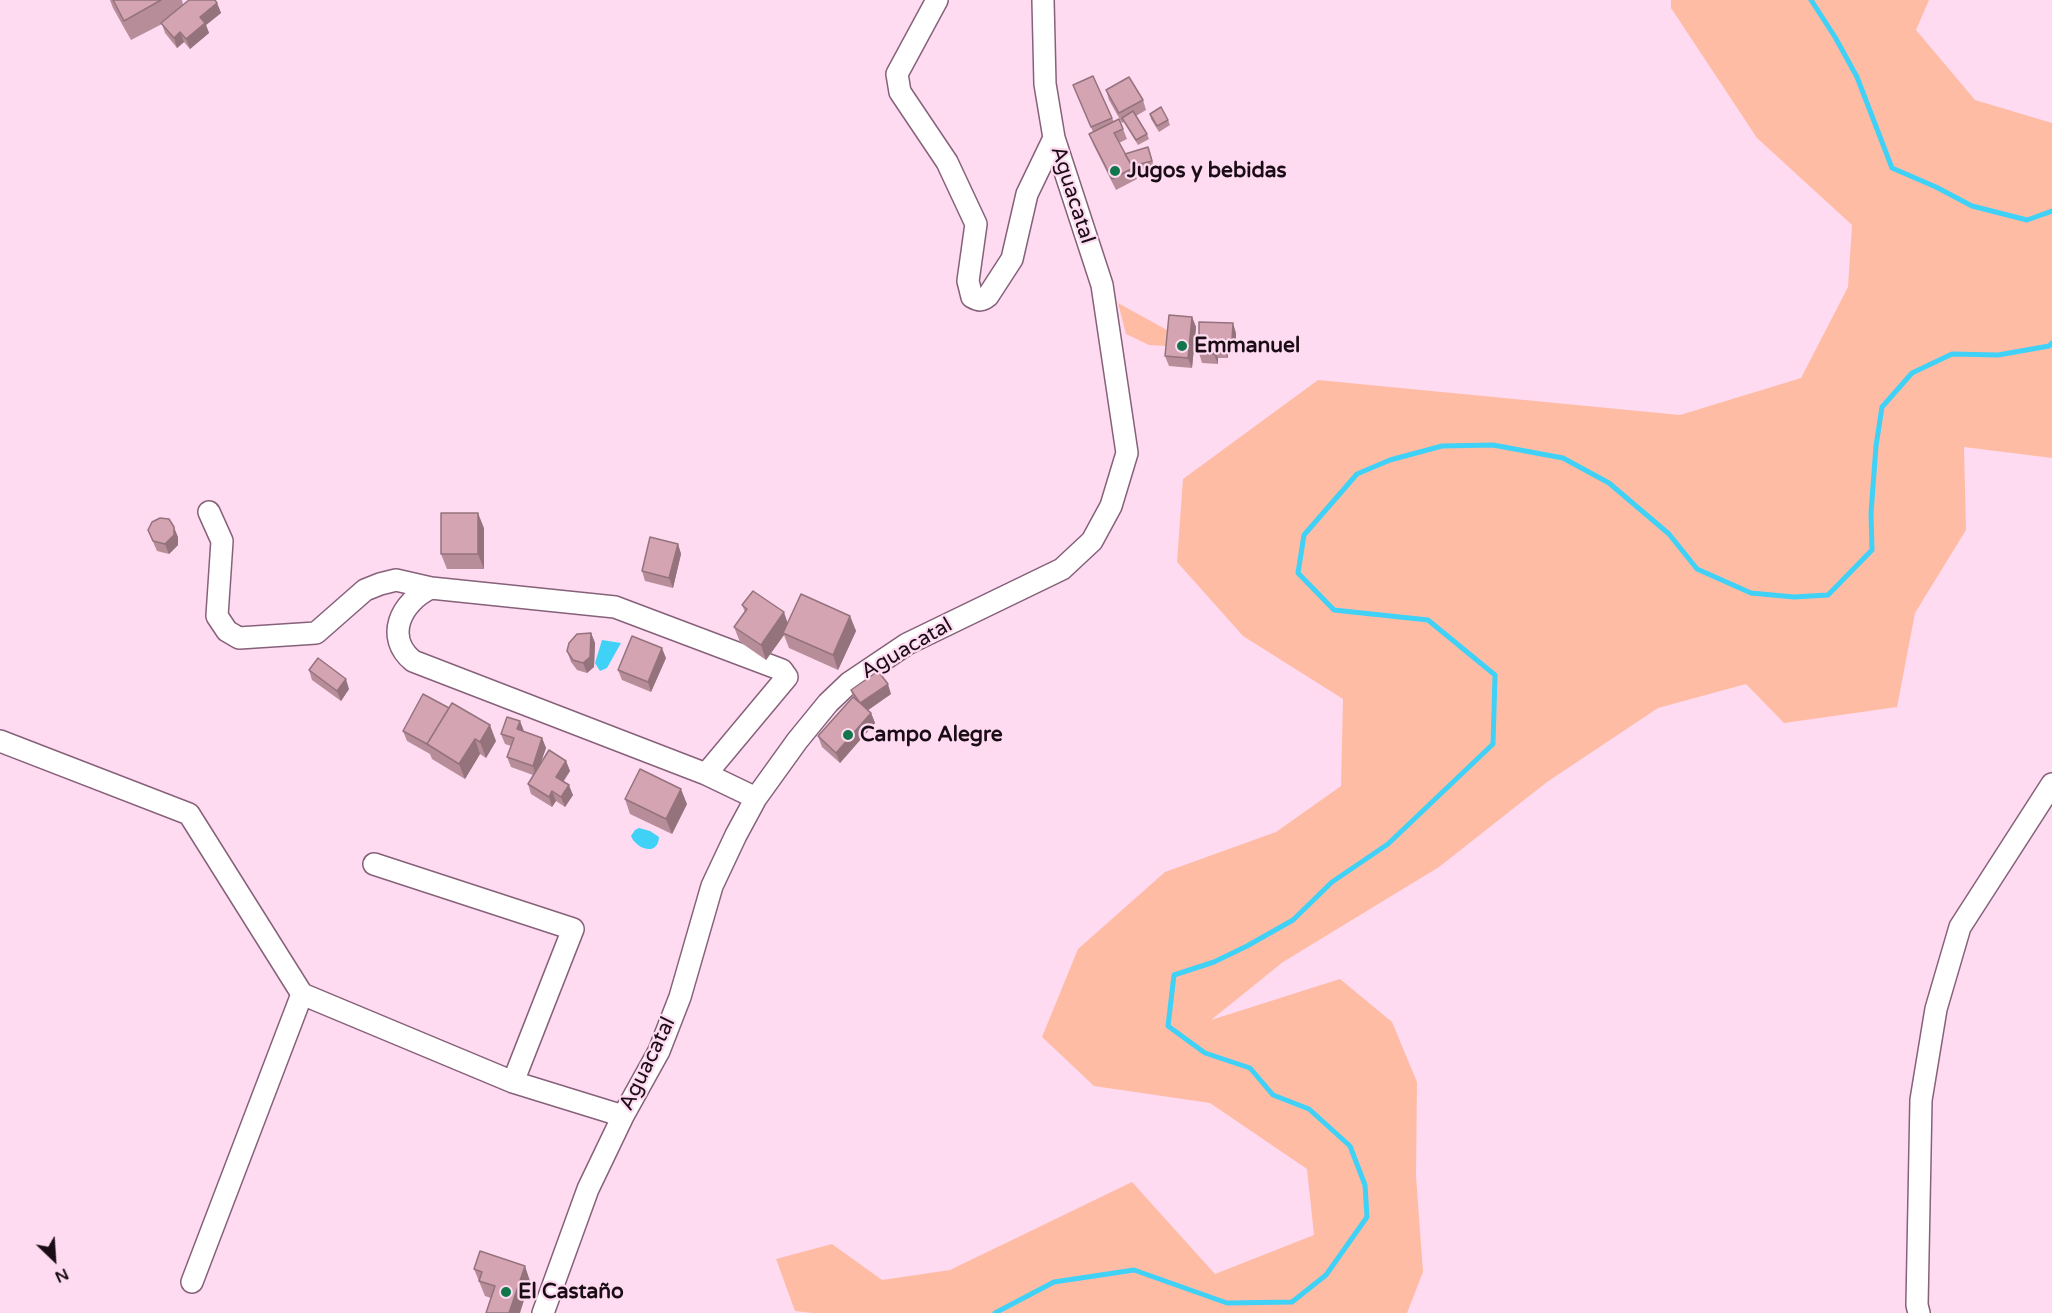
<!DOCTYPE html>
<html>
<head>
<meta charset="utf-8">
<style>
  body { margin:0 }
  #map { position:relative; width:2052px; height:1313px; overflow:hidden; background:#fedbf1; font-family:"Varela Round",sans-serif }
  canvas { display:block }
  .north { position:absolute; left:24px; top:1229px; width:60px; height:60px; -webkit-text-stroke:4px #fedbf1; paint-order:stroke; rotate:155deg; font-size:16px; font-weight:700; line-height:24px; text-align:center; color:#1b0d16 }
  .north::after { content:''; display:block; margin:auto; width:21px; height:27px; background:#1b0d16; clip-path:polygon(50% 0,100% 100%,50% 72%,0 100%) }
</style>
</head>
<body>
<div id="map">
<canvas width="2052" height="1313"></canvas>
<div class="north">N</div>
</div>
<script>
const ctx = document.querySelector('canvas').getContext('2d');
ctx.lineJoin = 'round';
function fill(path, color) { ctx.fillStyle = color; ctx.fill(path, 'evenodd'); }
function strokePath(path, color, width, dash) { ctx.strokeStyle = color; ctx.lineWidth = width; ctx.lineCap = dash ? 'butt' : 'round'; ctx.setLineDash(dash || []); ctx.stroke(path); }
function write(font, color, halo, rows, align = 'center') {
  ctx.font = font + ' "Varela Round",sans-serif'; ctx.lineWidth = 4.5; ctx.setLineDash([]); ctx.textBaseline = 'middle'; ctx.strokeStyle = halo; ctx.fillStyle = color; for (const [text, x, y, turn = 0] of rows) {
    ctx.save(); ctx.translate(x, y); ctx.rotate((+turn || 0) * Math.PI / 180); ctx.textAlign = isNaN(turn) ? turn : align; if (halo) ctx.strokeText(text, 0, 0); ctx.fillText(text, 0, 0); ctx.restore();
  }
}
fill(new Path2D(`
  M1671 0H1929L1916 30 1975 100 2052 123V458L1964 447 1966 530 1915 613 1897 707 1784 723 1746 684 1658 708 1547 782 1439 867 1283 962 1211 1020 1340 979 1392 1022 1417 1082 1416 1176 1423 1272 1407 1313H812L795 1311 776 1259 832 1244 882 1280 950 1270 1132 1182 1215 1274 1314 1235 1307 1169 1210 1103 1094 1086 1042 1037 1078 949 1165 872 1276 832 1341 786 1343 699 1243 636 1177 562 1183 479 1318 380 1680 415 1801 378 1848 287 1852 225 1757 138 1671 8Z
  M1118 303 1167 330 1166 346 1149 345 1126 334Z`), '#ffbca5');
fill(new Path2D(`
  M602 640 621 643 607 668 600 671 595 663Z
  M639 828 650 831 659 837C658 857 636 849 631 836L635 830Z`), '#40d1f7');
strokePath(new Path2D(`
  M1811 0 1835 37 1857 77 1892 168 1936 187 1972 206 2027 220 2052 211
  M995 1313 1054 1282 1134 1270 1227 1303 1292 1302 1326 1275 1367 1217 1365 1185 1350 1146 1309 1109 1273 1095 1250 1068 1205 1053 1168 1026 1174 975 1214 962 1247 946 1293 920 1332 882 1388 844 1493 744 1495 675 1428 620 1334 610 1298 573 1304 535 1357 474 1390 460 1442 446 1493 445 1563 458 1609 483 1669 534 1697 569 1751 593 1794 597 1828 595 1872 550 1871 513 1876 446 1882 407 1912 373 1952 354 1998 355 2049 346 2052 343`), '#40d1f7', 5);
const minor = new Path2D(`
  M937 0 897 74 900 92 947 162 976 224 968 281 972 297C979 301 982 301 988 296L1012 259 1027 194 1054 138
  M209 512 222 541 217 616 227 631 239 638 316 633 365 590 380 584 396 580 431 588
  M0 741 189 814 302 994 513 1082 623 1116
  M706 774 787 677 782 670 615 607 431 588C401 602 384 637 413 661L706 774 756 798
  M374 864 573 929 513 1082
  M192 1282 302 994
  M543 1313 588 1189 623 1116 659 1051 680 997 712 886 736 835 756 798 797 741 828 703 849 683 907 644 1062 569 1092 541 1111 506 1127 453 1102 285 1054 138 1045 84 1043 0
  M1919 1313 1917 1305 1921 1100 1936 1009 1960 927 2052 784`);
strokePath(minor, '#86617a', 24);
strokePath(minor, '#fff', 21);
fill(new Path2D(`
  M110 0H182L183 5 217 3 221 13 206 25 209 33 190 49 184 42 177 48 165 33 162 24 131 40 113 8Z
  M1073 85 1112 118 1114 122 1123 129 1127 139 1119 143 1125 154 1150 152 1154 167 1134 171 1137 179 1116 190 1093 144 1089 134 1093 132Z
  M1106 90 1143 100 1146 110 1136 116 1147 134 1149 139 1138 145 1124 122 1122 123 1109 100Z
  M1150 114 1168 120 1170 125 1159 132 1151 119Z
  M1192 317 1196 327 1192 368 1169 366 1165 356Z
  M1236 333V350H1228V358H1218V364L1202 363 1199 353Z
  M484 528V569H447L441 554Z
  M148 530 178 537V545L169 554 157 551Z
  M678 544 681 554 673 588 645 581 642 571Z
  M742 605 788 623 850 616 856 631 838 670 789 648 784 635 766 660 740 642 734 627 745 612Z
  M591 633 595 643 594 667 587 673 577 670 571 662 567 651Z
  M666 658 651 692 622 680 618 670Z
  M309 670 349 689 341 701 312 680Z
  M851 690 891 694 868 710 871 713 875 723 840 763 822 747 818 736 853 697Z
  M403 731 496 741 486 758 480 754 465 779 432 759 430 754 407 741Z
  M524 732 542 738 546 748 541 762 566 761 570 771 563 781 573 795 565 807 556 801 552 807 531 794 528 784 533 775 511 767 507 757 511 746 505 744 501 734Z
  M625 799 687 804 672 834 630 814Z
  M474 1269 530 1281 491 1298 485 1296Z`), '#b68d99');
fill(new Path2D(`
  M217 3 221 13 206 25 209 33 190 49 186 39 200 17Z
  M180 32 184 42 177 48 174 38Z
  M1192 317 1196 327 1192 368 1188 358Z
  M1233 323 1236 333V350L1232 340Z
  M1225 340 1228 350V358L1224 348Z
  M1214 348 1218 358V364L1214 354Z
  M478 513 484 528V569L478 554Z
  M174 527 178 537V545L169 554 165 544Z
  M678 544 681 554 673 588 669 578Z
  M784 612 789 627 783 633 784 635 766 660 761 645Z
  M850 616 856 631 838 670 833 655Z
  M591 633 595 643 594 667 587 673 583 663Z
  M662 648 666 658 651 692 648 682Z
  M346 679 349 689 341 701 337 691Z
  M888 684 891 694 864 713 860 703Z
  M871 713 875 723 840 763 836 753Z
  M520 721 524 731 517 729Z
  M490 725 496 741 486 758 480 742Z
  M542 738 546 748 536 776 533 766Z
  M475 739 480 754 465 779 459 764Z
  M566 761 570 771 560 787 556 777Z
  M569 785 573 795 565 807 561 797Z
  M681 789 687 804 672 834 666 819Z
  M552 791 556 801 552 807 549 797Z
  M525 1266 530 1281 520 1313H509Z`), '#94737d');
const building = new Path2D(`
  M113 0H161L124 21Z
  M189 0H215L217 3 200 17 205 23 186 39 180 32 174 38 161 23Z
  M1093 76 1112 118 1091 127 1073 85Z
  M1129 77 1143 100 1119 113 1106 90Z
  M1161 107 1168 120 1157 126 1150 114Z
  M1133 111 1147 134 1136 140 1122 118Z
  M1119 119 1123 129 1114 133 1133 168 1112 179 1089 134Z
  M1148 147 1152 161 1132 166 1125 154Z
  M1169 315 1192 317 1188 358 1165 356Z
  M1199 322 1233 323 1232 340H1225L1224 348H1214V354L1199 353Z
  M441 513H478V554H441Z
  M160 518 169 519 174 527V535L165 544 153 541 148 530 152 522Z
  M650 537 678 544 669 578 642 571Z
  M753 591 784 612 761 645 734 627 747 609 742 605Z
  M801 594 850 616 833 655 783 633Z
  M591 633 590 657 583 663 573 660 567 651 569 643 577 634Z
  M632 636 662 648 648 682 618 670Z
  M318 658 346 679 337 691 309 670Z
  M878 671 888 684 860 703 871 713 836 753 818 736 853 697 860 703 851 690Z
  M423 694 449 708 427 744 403 731Z
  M452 703 490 725 480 742 475 739 459 764 427 744Z
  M507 717 520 721 517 729 542 738 533 766 507 757 514 738 501 734Z
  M549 750 566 761 556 777 569 785 561 797 552 791 549 797 528 784Z
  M640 769 681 789 666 819 625 799Z
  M480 1251 525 1266 509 1313H486L495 1286 479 1281 482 1272 474 1269Z`);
fill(building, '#d4a4b2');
strokePath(building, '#94737d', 1.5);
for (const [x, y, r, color] of [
  [1115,171,6,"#12764d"],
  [1182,346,6,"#12764d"],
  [848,735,6,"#12764d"],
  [506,1292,6,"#12764d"]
]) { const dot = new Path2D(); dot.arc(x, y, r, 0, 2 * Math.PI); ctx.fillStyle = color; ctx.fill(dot); strokePath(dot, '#fedbf1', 2); }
write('bold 21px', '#1b0d16', '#fedbf1', [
  ["Jugos y bebidas",1127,171],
  ["Emmanuel",1194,346],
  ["Campo Alegre",860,735],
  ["El Castaño",518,1292]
], 'left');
write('21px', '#1b0d16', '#fedbf1', [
  ["Aguacatal",1072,195,72],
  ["Aguacatal",907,649,-30],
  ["Aguacatal",648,1064,-64]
]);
</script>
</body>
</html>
